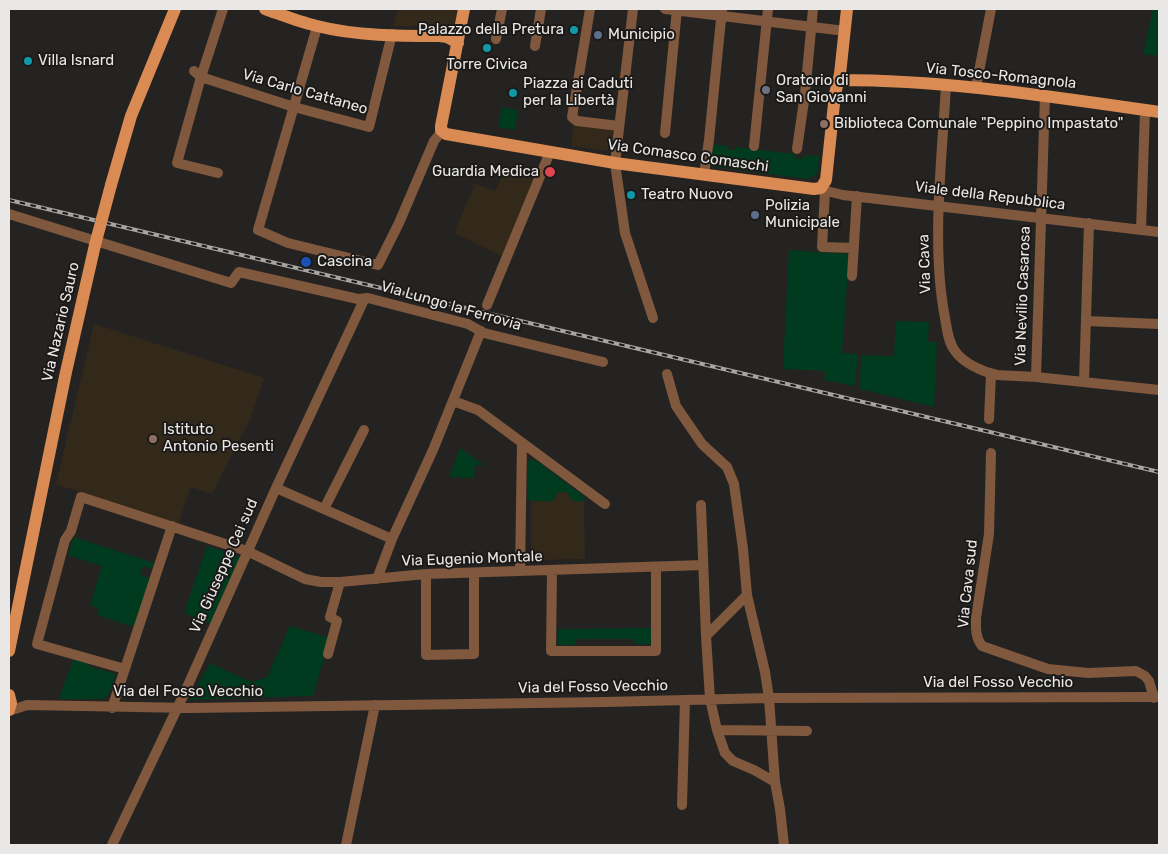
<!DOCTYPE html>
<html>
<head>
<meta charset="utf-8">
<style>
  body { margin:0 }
  #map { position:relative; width:1168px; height:854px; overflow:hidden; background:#252321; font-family:Rubik,sans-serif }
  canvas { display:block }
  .frame { position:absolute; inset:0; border:10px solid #e9e8e6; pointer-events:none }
</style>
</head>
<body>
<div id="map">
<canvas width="1168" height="854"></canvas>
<div class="frame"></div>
</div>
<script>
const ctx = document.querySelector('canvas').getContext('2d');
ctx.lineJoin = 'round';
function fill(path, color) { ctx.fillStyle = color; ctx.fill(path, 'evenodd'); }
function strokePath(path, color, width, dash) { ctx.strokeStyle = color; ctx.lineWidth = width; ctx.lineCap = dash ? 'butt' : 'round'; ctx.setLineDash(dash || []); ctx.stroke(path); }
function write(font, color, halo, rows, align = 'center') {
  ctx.font = font + ' Rubik,sans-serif'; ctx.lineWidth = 4; ctx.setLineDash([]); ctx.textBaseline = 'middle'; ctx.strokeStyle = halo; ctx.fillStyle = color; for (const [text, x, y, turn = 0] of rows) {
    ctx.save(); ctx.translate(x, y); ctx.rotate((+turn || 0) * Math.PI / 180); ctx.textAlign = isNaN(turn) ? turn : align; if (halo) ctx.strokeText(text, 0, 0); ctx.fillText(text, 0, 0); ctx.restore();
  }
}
fill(new Path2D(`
  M398 9H458L456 19 454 24 450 26H393Z
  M574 122 613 128 612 150 609 151 571 146Z
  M507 166 535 178 502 256 454 233 475 184 495 191Z
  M94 324 264 378 250 419 212 494 191 487 178 525 56 484Z
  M563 491 567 492 573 501H584L585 559 531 560V501H553L558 492Z`), '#33291a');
fill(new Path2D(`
  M1153 9H1159V56L1143 54Z
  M502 107 518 110 515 130 498 127Z
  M711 144 728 146V149L735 150 736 147 795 154 796 158 803 159 804 155 819 156 818 173 808 179 709 166Z
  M789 250 849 254 842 353 858 354 855 386 824 380 825 371 783 369Z
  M896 321 929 322 928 342H937L934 407 860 389 861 355 894 356Z
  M460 448 484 465H475L474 478 449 477Z
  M530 459 537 461 585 497 584 501H573L567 492H558L553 501H531L527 499V462Z
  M74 537 154 563 152 569 143 566 140 575 150 578 134 627 97 615 99 608 90 605 102 566 68 555Z
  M207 546 238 556 239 559 210 624 184 613Z
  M290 626 330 638 313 696 189 700 210 663 251 682 267 677Z
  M651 628 652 644H636L632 639H578L574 645H558V629Z
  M74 657 88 662 87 666 116 674 109 693 104 699H59Z`), '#003a1f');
strokePath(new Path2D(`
  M590 9 572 117 577 121 619 126
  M633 9 615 163 625 233 653 318
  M665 9 845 31
  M317 27 258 230 288 243 378 265 399 223 434 141 442 131
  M496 39 502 9
  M535 46 541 9
  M194 71 201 77 294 107 369 127 392 34
  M946 85C942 160 931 245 945 318 947 329 948 342 955 351 963 363 983 372 997 375L1036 377 1159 390
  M976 87 991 9
  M665 133 677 9
  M754 146 768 9
  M797 149 805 94 813 9
  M218 173 177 163 201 77 223 9
  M704 174 709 140 722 9
  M818 189 843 195 1159 232
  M825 191 822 247 854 248
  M9 214 231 283 239 272 358 299 368 298 468 324 484 333 603 362
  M1141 230 1145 110
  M852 276 857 196
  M487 305 550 152
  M1087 321 1159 324
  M667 374 676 406 702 444 727 467 734 484 743 549 747 595 765 672 769 698 775 782 780 809 784 845
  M1036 377 1045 95
  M1084 382 1089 223
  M453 401 478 410 605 504
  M989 419 991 374
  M991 453 989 534 976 618C976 628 975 637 982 646L1048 669 1088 673 1136 671 1145 676 1149 681 1154 698
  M276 488 392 539
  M701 505 706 636
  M324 509 364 430
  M520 571 522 443
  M552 571 551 651H656V567
  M426 574V655L474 654V573
  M377 579 392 539 433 450 481 331
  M747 595 706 636 710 699 717 730 725 753 733 761 754 770 775 782
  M328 654 337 621 330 617 340 582
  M125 669 37 644 65 540 71 531 81 497 247 551 305 579 321 582H340L426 574 703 565
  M112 708 172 526
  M9 711 27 705 190 708 605 702 769 698 1159 697
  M717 730 807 731
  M682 805 685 700
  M112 845 184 694 276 488 364 300
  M346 845 375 705`), '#7f583e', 10);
strokePath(new Path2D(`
  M265 9C282 15 299 22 317 26 356 36 400 36 440 36L447 37 458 43
  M464 9 441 126V130L446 134 615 163 814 189 821 188 826 180 835 94 840 74 847 9
  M839 80C947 80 1053 97 1159 112
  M111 185 131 116 175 9
  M9 651 66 372 95 245
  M9 695 11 703 9 710`), '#da8b53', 12);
const rail = new Path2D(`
  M9 200 1159 472`);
strokePath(rail, '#a7a5a3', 4);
strokePath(rail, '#1b1a18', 2, [5.5]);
strokePath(new Path2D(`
  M95 245 111 185`), '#da8b53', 12);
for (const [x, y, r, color] of [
  [574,30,5,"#0f9aa8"],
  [598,35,5,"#5c6f8a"],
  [487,48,5,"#0f9aa8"],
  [28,61,5,"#0f9aa8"],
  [766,90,5,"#6b7280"],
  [513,93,5,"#0f9aa8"],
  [824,124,5,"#8d6e63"],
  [550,172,6,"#e0444e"],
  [631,195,5,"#0f9aa8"],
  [755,215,5,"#5c6f8a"],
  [306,262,6,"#1a4fb4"],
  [153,439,5,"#8d6e63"]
]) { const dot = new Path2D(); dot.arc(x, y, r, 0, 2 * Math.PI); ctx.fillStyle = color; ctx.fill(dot); strokePath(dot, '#1b1a18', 2); }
write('15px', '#e9e8e6', '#1b1a18', [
  ["Palazzo della Pretura",564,30,"right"],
  ["Municipio",608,35],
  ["Villa Isnard",38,61],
  ["Torre Civica",487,65,"center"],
  ["Oratorio di",776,81],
  ["San Giovanni",776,98],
  ["Piazza ai Caduti",523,84],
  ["per la Libertà",523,101],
  ["Biblioteca Comunale \"Peppino Impastato\"",834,124],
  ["Guardia Medica",539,172,"right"],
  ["Teatro Nuovo",641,195],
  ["Polizia",765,206],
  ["Municipale",765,223],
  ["Cascina",317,262],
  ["Istituto",163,430],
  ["Antonio Pesenti",163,447]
], 'left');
write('15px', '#e9e8e6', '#1b1a18', [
  ["Via Tosco-Romagnola",1001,76,6],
  ["Via Carlo Cattaneo",305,92,16],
  ["Via Comasco Comaschi",688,156,8],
  ["Viale della Repubblica",990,196,7],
  ["Via Cava",925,264,-92],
  ["Via Nevilio Casarosa",1023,296,-88],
  ["Via Lungo la Ferrovia",451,306,16],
  ["Via Nazario Sauro",61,322,-77],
  ["Via Eugenio Montale",472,559,-2],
  ["Via Giuseppe Cei sud",224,566,-66],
  ["Via Cava sud",968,584,-84],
  ["Via del Fosso Vecchio",998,683],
  ["Via del Fosso Vecchio",593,687,-1],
  ["Via del Fosso Vecchio",188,692]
]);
</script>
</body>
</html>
